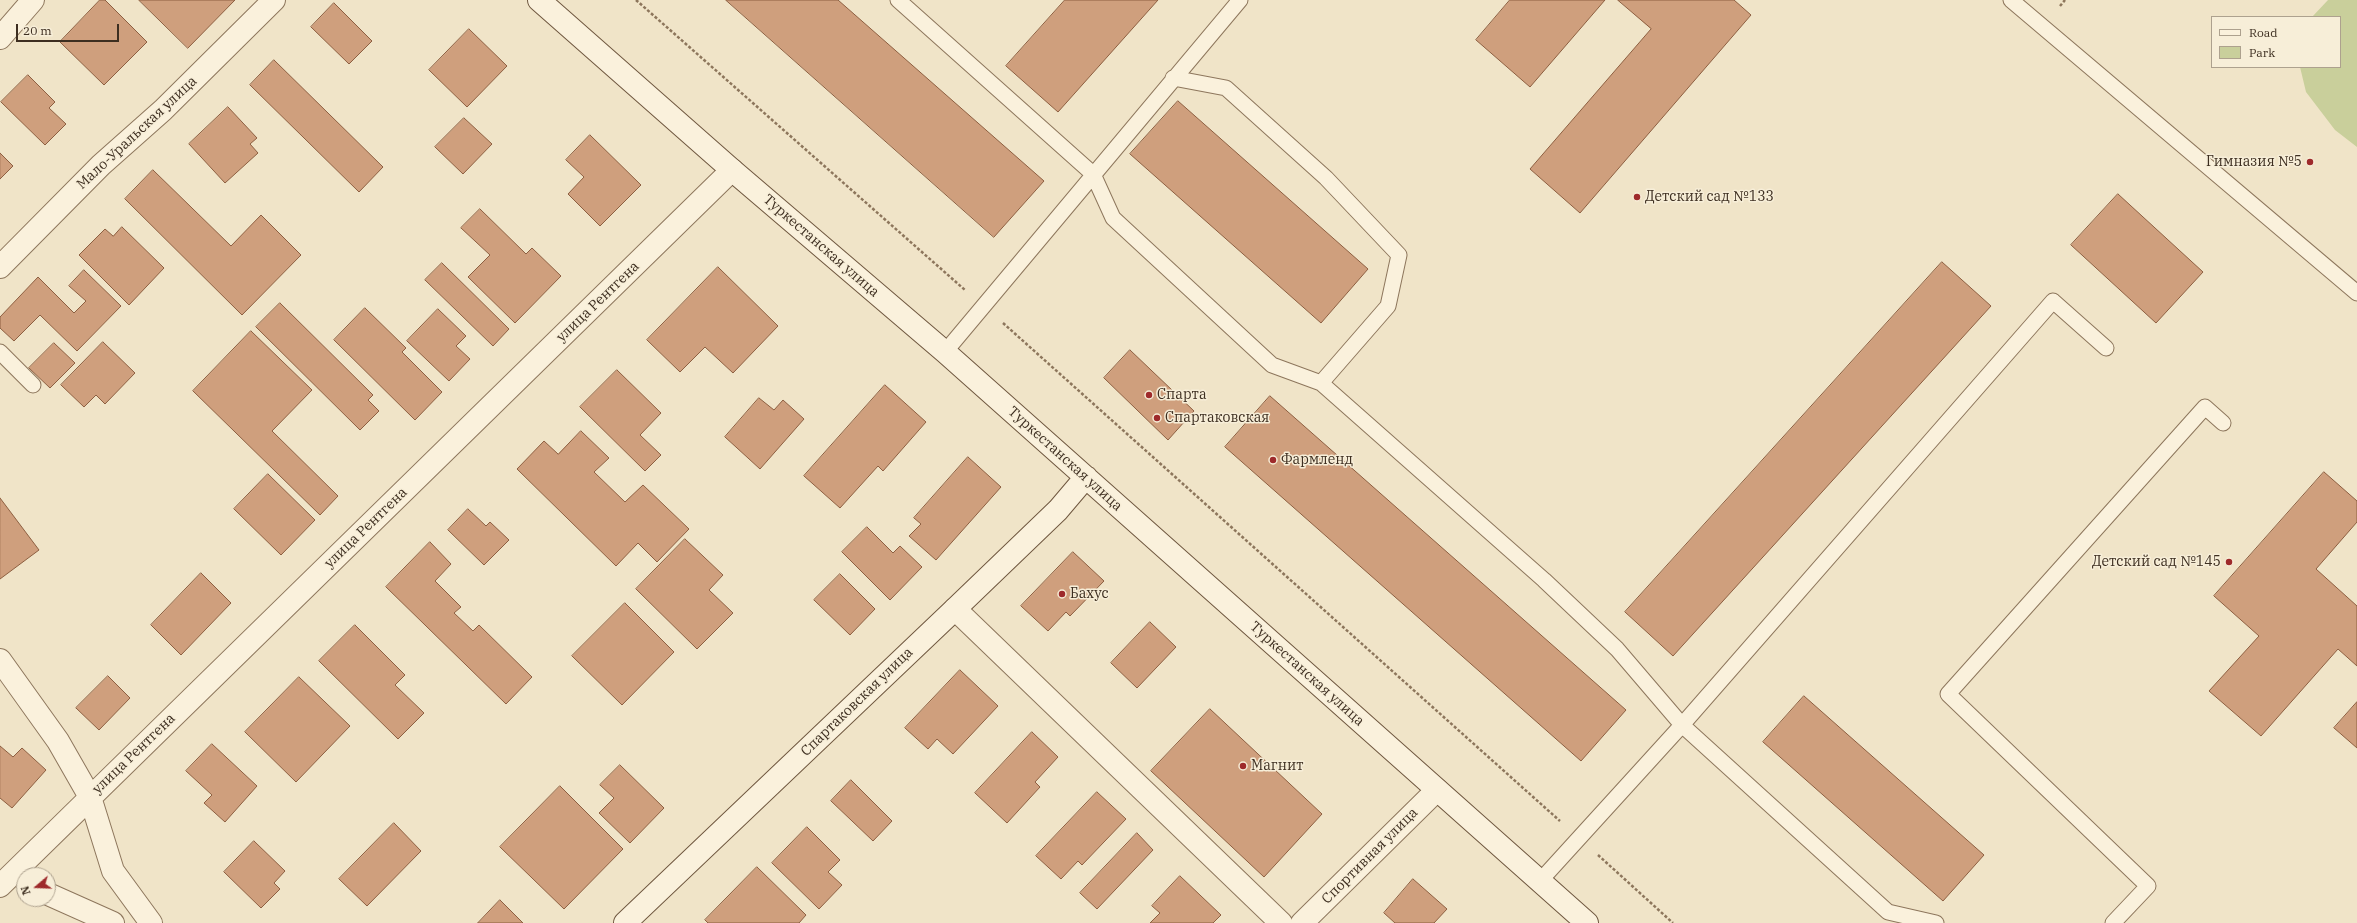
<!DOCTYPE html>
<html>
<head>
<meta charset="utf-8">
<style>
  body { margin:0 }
  #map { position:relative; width:2357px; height:923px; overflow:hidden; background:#f0e4c8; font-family:"IBM Plex Serif",serif }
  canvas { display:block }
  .legend { position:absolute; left:2211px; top:16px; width:130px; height:52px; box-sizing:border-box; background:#f7eed8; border:1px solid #ada18e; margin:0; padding:5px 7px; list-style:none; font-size:12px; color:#3d2e20 }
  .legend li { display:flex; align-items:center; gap:8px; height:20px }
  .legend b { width:20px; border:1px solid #ada18e }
  .north { position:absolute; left:16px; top:867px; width:40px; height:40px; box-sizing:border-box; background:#f7eed8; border:1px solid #ada18e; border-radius:50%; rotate:251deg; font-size:11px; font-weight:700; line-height:16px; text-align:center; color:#3d2e20 }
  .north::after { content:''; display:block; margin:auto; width:14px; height:18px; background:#9e2a2b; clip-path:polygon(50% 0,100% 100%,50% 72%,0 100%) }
  .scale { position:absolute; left:16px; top:24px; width:103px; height:18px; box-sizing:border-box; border:2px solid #3d2e20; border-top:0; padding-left:5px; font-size:12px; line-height:14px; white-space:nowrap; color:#3d2e20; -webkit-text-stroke:3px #f7eed8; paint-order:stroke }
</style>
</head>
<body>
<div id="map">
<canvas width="2357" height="923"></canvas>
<ul class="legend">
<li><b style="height:5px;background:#faf1dc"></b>Road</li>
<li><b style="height:11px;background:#c9cf9b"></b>Park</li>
</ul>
<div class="north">N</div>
<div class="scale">20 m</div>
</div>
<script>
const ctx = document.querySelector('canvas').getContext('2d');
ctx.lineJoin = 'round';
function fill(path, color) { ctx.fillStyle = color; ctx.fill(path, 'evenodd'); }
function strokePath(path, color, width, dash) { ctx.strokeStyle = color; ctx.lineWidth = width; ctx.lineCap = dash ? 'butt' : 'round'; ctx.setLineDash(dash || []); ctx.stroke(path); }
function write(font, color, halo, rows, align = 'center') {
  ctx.font = font + ' "IBM Plex Serif",serif'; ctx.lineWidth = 3; ctx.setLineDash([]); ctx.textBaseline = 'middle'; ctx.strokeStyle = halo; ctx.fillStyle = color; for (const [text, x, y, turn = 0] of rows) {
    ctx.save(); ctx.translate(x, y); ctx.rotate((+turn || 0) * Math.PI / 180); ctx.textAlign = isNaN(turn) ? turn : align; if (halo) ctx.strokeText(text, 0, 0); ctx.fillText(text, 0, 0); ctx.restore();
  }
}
fill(new Path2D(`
  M2328 0H2357V147L2335 130 2306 92 2300 67H2340V17H2312Z`), '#c9cf9b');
const building = new Path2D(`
  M100 0H105L147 42 104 85 60 42Z
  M139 0H235L188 48Z
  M726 0H838L1044 181 994 237Z
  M1065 0H1158L1058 112 1006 66Z
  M1510 0H1605L1530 87 1476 40Z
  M1618 0H1734L1751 15 1580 213 1530 169 1651 29Z
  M334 3 372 41 349 64 311 27Z
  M469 29 507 66 467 107 429 70Z
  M274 60 383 167 359 192 250 85Z
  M28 75 55 102 49 108 66 124 45 145 1 102Z
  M1178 101 1368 269 1321 323 1130 154Z
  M228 107 257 138 250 144 258 153 225 183 189 144Z
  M464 118 492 144 463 174 435 147Z
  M590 135 641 185 600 226 568 194 584 177 566 160Z
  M0 153 13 166 0 179Z
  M153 170 231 246 261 215 301 255 242 315 125 199Z
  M2118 194 2203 272 2156 323 2071 245Z
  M480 209 526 254 532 248 561 276 515 323 468 277 490 255 461 228Z
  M122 227 164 268 129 305 79 255 105 229 113 236Z
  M1942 262 1991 306 1673 656 1625 612Z
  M442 263 509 329 493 346 425 280Z
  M718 267 778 326 733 373 705 347 680 372 647 340Z
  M84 270 121 306 77 351 40 315 14 341 0 328V317L38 277 74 313 86 301 69 286Z
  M280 303 373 395 368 400 379 411 360 430 256 327Z
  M365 308 406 348 402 352 442 392 415 420 334 340Z
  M438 309 466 336 456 346 470 359 449 381 407 341Z
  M251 331 312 390 272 431 338 496 320 515 193 391Z
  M103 342 135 373 105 404 96 395 84 407 61 385Z
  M54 343 75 363 50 388 29 368Z
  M1130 350 1194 411 1168 440 1104 378Z
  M617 370 661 413 640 435 661 455 645 471 580 407Z
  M885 385 926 422 883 471 878 466 840 508 804 476Z
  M1270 396 1626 710 1581 761 1225 447Z
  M759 398 774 410 783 400 804 419 760 469 725 437Z
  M581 431 609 458 594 472 625 502 643 485 689 529 657 562 638 543 616 566 517 469 544 441 558 454Z
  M968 457 1001 487 936 560 909 536 921 524 914 518Z
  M2324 472 2357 501V522L2316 569 2357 606V666L2338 649 2261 736 2209 691 2259 636 2214 596Z
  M268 474 315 520 281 555 234 509Z
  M0 498 39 550 0 579Z
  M468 509 486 526 490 522 509 540 484 565 448 530Z
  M867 527 893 553 900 546 922 567 890 600 842 552Z
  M685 539 723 575 709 590 733 613 697 649 636 589Z
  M430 542 451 564 435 581 461 607 454 613 473 631 479 625 532 677 506 704 386 587Z
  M1073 552 1104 581 1070 616 1066 612 1048 631 1021 606Z
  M201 573 231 603 181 655 151 625Z
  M840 574 875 609 850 635 814 600Z
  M625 603 674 652 622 705 572 656Z
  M1150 622 1176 647 1137 688 1111 663Z
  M355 625 405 675 395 685 424 713 398 739 319 661Z
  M960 670 998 706 953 754 937 739 928 749 905 728Z
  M108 676 130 698 99 730 76 708Z
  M299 677 350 726 296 782 245 732Z
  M1804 696 1984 855 1943 901 1763 742Z
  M2357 702V748L2334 728Z
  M1210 709 1322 814 1264 877 1151 771Z
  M1032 732 1058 757 1035 782 1040 787 1007 823 975 793Z
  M212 744 257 786 225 822 204 803 212 795 186 771Z
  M0 746 13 757 22 748 46 770 12 808 0 798Z
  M620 765 664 808 630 843 599 813 614 798 600 785Z
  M851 780 892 821 873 841 831 801Z
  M560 786 623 849 564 909 500 847Z
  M1097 792 1126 819 1082 865 1078 861 1061 879 1036 856Z
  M394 823 421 851 367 906 339 879Z
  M807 827 840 860 828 872 842 885 819 909 772 863Z
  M1137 833 1153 850 1097 909 1080 893Z
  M254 841 285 871 274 883 280 889 261 908 224 872Z
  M757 867 806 915 799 923H708L705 920Z
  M1180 876 1221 915 1213 923H1150L1160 913 1152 906Z
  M1413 879 1447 909 1434 923H1395L1384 913Z
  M500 900 523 923H478Z`);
fill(building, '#cf9f7d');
strokePath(building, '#8d5f41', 1);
const lane = new Path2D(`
  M898 0 1093 174 1113 218 1272 365 1321 383 1544 580 1617 649 1682 725 1888 912 1936 923
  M2011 0 2357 293
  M1173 78 1226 88 1326 178 1399 255 1388 306 1321 383
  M0 352 33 385
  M945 352 1240 0
  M1540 881 1682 725 2053 301 2106 348
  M2113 923 2148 886 1948 694 2205 407 2223 423`);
const street = new Path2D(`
  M0 38 33 0
  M0 267 101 165 163 110 274 0
  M955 609 1281 923
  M0 660 58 741 90 797 113 871 151 923
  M0 886 732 170
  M48 894 113 923
  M1302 923 1437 790`);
const secondary = new Path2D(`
  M539 0 732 170 945 352 1587 923
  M625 923 955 609 1058 510 1086 477`);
strokePath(lane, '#8d765c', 17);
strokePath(street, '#8d765c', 24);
strokePath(secondary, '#6f573f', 24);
strokePath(new Path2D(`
  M636 0 965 290
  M2060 6 2065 0
  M1003 323 1560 821
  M1598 855 1673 923`), '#8d765c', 2.5, [3, 2]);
strokePath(lane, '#faf1dc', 15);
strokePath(street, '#faf1dc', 22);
strokePath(secondary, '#faf1dc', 22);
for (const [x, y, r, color] of [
  [2310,162,4,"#9e2a2b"],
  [1637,197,4,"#9e2a2b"],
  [1149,395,4,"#9e2a2b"],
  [1157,418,4,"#9e2a2b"],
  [1273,460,4,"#9e2a2b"],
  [2229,562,4,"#9e2a2b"],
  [1062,594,4,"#9e2a2b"],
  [1243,766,4,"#9e2a2b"]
]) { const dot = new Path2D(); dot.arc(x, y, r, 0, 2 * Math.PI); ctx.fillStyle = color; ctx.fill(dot); strokePath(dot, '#f7eed8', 1.5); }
write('14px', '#3d2e20', '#f7eed8', [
  ["Мало-Уральская улица",137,133,-43],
  ["Туркестанская улица",821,246,41],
  ["улица Рентгена",598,302,-44],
  ["Туркестанская улица",1065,459,42],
  ["улица Рентгена",366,528,-44],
  ["Туркестанская улица",1307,674,42],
  ["Спартаковская улица",857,702,-44],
  ["улица Рентгена",134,754,-44],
  ["Спортивная улица",1370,856,-45]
]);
write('14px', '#3d2e20', '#f7eed8', [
  ["Гимназия №5",2302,162,"right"],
  ["Детский сад №133",1645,197],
  ["Спарта",1157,395],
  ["Спартаковская",1165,418],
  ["Фармленд",1281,460],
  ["Детский сад №145",2221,562,"right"],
  ["Бахус",1070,594],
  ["Магнит",1251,766]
], 'left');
</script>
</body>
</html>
